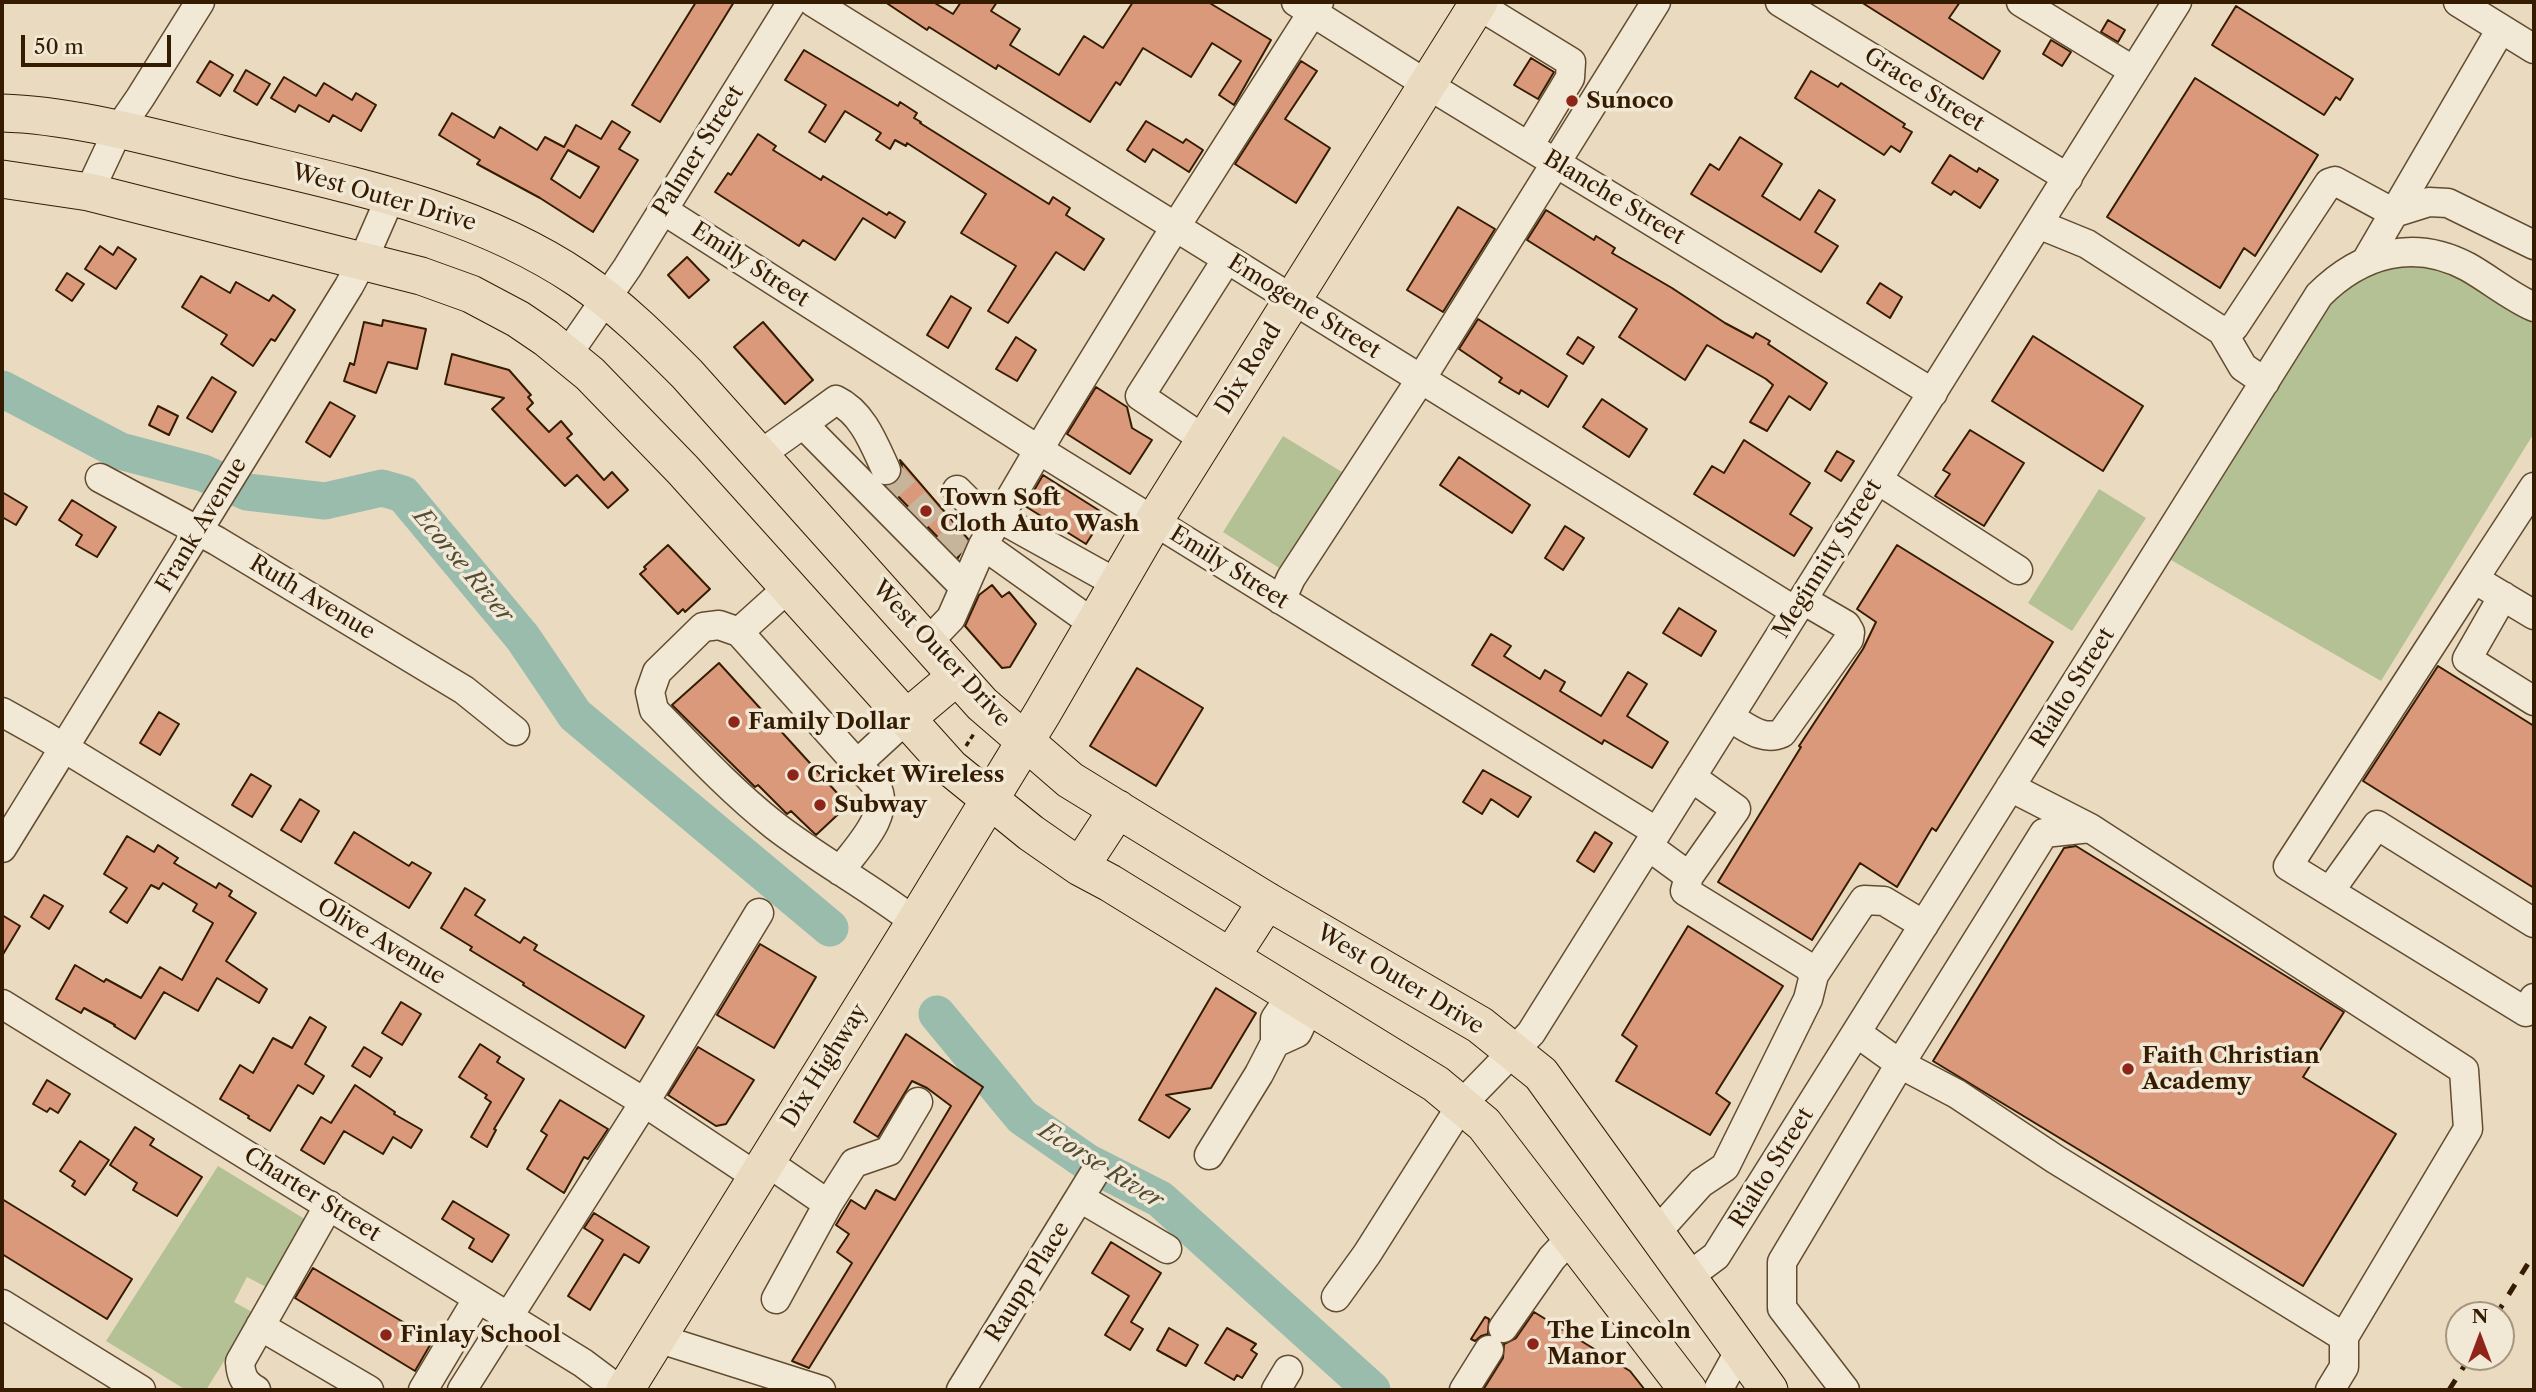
<!DOCTYPE html>
<html>
<head>
<meta charset="utf-8">
<style>
  body { margin:0 }
  #map { position:relative; width:2536px; height:1392px; overflow:hidden; background:#eadbc0; font-family:"Libre Caslon Text",serif }
  canvas { display:block }
  .frame { position:absolute; inset:0; border:4px solid #351c00; pointer-events:none }
  .north { position:absolute; left:2445px; top:1301px; width:70px; height:70px; box-sizing:border-box; background:#f1e8d6; border:2px solid #a69680; border-radius:50%; rotate:0deg; font-size:19px; font-weight:700; line-height:28px; text-align:center; color:#351c00 }
  .north::after { content:''; display:block; margin:auto; width:24px; height:32px; background:#8f2418; clip-path:polygon(50% 0,100% 100%,50% 72%,0 100%) }
  .scale { position:absolute; left:21px; top:35px; width:150px; height:32px; box-sizing:border-box; border:4px solid #351c00; border-top:0; padding-left:9px; font-size:21px; line-height:24px; white-space:nowrap; color:#351c00; -webkit-text-stroke:5px #f1e8d6; paint-order:stroke }
</style>
</head>
<body>
<div id="map">
<canvas width="2536" height="1392"></canvas>
<div class="frame"></div>
<div class="north">N</div>
<div class="scale">50 m</div>
</div>
<script>
const ctx = document.querySelector('canvas').getContext('2d');
ctx.lineJoin = 'round';
function fill(path, color) { ctx.fillStyle = color; ctx.fill(path, 'evenodd'); }
function strokePath(path, color, width, dash) { ctx.strokeStyle = color; ctx.lineWidth = width; ctx.lineCap = dash ? 'butt' : 'round'; ctx.setLineDash(dash || []); ctx.stroke(path); }
function write(font, color, halo, rows, align = 'center') {
  ctx.font = font + ' "Libre Caslon Text",serif'; ctx.lineWidth = 7; ctx.setLineDash([]); ctx.textBaseline = 'middle'; ctx.strokeStyle = halo; ctx.fillStyle = color; for (const [text, x, y, turn = 0] of rows) {
    ctx.save(); ctx.translate(x, y); ctx.rotate((+turn || 0) * Math.PI / 180); ctx.textAlign = isNaN(turn) ? turn : align; if (halo) ctx.strokeText(text, 0, 0); ctx.fillText(text, 0, 0); ctx.restore();
  }
}
fill(new Path2D(`
  M2413 266C2459 270 2495 298 2534 321V433L2381 681 2171 560 2331 304C2360 276 2373 270 2413 266Z
  M1283 436 1347 475 1287 573 1223 532Z
  M2099 489 2146 518 2072 631 2028 603Z
  M218 1166 308 1221 268 1288 247 1277 234 1302 254 1313 206 1390H186L106 1341Z`), '#b4c195');
strokePath(new Path2D(`
  M2 389 120 451 203 473 247 492 325 501 382 488 403 494 523 638 575 715 830 928
  M937 1014 1022 1117 1087 1162 1160 1199 1372 1390`), '#99bcad', 37);
const building = new Path2D(`
  M696 2H734L660 122 632 105Z
  M885 2H933L953 14 961 2H997L991 11 1020 29 1010 45 1059 75 1084 36 1103 48 1133 2H1208L1271 40 1234 105 1219 95 1241 61 1212 43 1191 77 1143 48 1120 85 1116 82 1090 122 998 65 996 69 929 27 927 30Z
  M1861 2H1960L1949 18 2000 51 1983 79Z
  M2236 6 2353 79 2340 100 2336 97 2324 115 2212 45Z
  M2108 20 2125 30 2118 42 2101 32Z
  M2051 40 2071 52 2062 66 2043 54Z
  M804 50 898 106 900 102 917 113 914 118 921 122 920 123 1049 204 1053 197 1070 208 1066 215 1104 239 1084 270 1056 252 1008 323 988 311 1016 266 961 233 986 194 907 143 906 146 895 140 890 149 876 140 881 133 845 111 825 142 809 132 826 105 785 80Z
  M1531 58 1554 72 1538 99 1514 85Z
  M210 61 233 75 220 96 197 82Z
  M1301 61 1317 71 1285 119 1330 148 1296 203 1235 164Z
  M246 70 270 84 257 105 234 91Z
  M1811 71 1838 87 1841 83 1905 124 1903 127 1912 132 1900 152 1891 146 1884 155 1795 98Z
  M284 77 316 96 324 83 352 100 356 93 376 105 361 131 333 115 329 122 299 105 295 112 271 98Z
  M2195 78 2318 155 2255 256 2244 248 2220 288 2107 217Z
  M452 113 494 138 500 127 537 150 545 137 564 147 576 125 601 139 612 121 630 132 619 149 638 160 593 232 540 198 477 164 480 160 439 135ZM568 150 599 167 580 198 551 179Z
  M1146 121 1183 143 1186 139 1203 150 1189 172 1153 149 1145 162 1127 150Z
  M758 134 776 146 773 150 821 180 823 176 887 215 889 212 905 222 895 238 863 218 835 260 803 240 799 246 715 192 728 173 731 175Z
  M1740 137 1782 164 1762 196 1800 220 1819 190 1835 200 1815 232 1838 246 1821 272 1691 194 1710 164 1719 170Z
  M1950 155 1977 172 1979 168 1998 180 1980 208 1954 191 1951 195 1932 183Z
  M1458 207 1495 229 1443 312 1407 290Z
  M1546 210 1594 240 1596 236 1615 248 1612 253 1672 288 1725 323 1753 338 1756 333 1770 341 1768 344 1827 383 1810 410 1789 396 1767 431 1750 422 1773 385 1766 379 1707 345 1685 380 1619 337 1637 309 1527 240Z
  M100 246 113 255 118 247 136 259 116 289 85 269Z
  M687 257 709 280 689 298 668 275Z
  M67 273 84 284 72 301 56 290Z
  M201 276 230 293 236 282 269 301 273 295 295 310 275 341 271 339 253 366 221 344 227 335 182 307Z
  M1880 283 1902 297 1890 318 1867 303Z
  M951 296 971 308 948 348 927 335Z
  M1478 319 1567 376 1548 407 1521 390 1519 394 1499 382 1502 378 1459 349Z
  M383 320 426 329 417 369 388 362 376 393 344 381 350 363 354 365 364 322 382 326Z
  M763 322 813 380 785 404 734 347Z
  M2033 336 2143 406 2103 471 1992 401Z
  M1016 337 1036 350 1017 381 996 369Z
  M1578 337 1594 347 1583 364 1567 354Z
  M452 354 509 370 531 395 528 397 533 403 527 409 549 432 561 421 572 434 567 438 604 480 612 472 628 490 608 508 577 475 565 486 492 409 504 398 445 384Z
  M212 377 236 392 212 432 187 418Z
  M1096 387 1127 407 1132 428 1152 440 1130 474 1067 434Z
  M1602 399 1647 429 1629 457 1583 427Z
  M330 402 355 416 330 457 306 442Z
  M158 406 178 416 169 435 149 425Z
  M1970 430 2024 463 1984 526 1935 496 1950 474 1943 470Z
  M1744 440 1810 483 1790 514 1812 528 1794 556 1694 494 1712 466 1724 473Z
  M1837 451 1854 461 1841 481 1825 471Z
  M1459 457 1530 505 1512 533 1440 485Z
  M900 460 968 539 958 558 888 486 900 479 903 471Z
  M1043 475 1100 511 1102 519 1086 544 1025 506Z
  M2 492 27 507 16 525 2 517Z
  M72 500 116 527 97 557 76 545 82 535 59 520Z
  M1565 526 1584 538 1563 570 1545 558Z
  M668 545 710 589 685 612 683 609 678 614 640 574 646 569 644 567Z
  M1897 545 2053 642 1936 831 1932 828 1897 887 1860 863 1812 940 1718 882 1801 747 1799 746 1863 649 1876 622 1857 609Z
  M992 585 1002 597 1009 592 1036 624 1010 667 1002 668 965 626 979 595Z
  M1679 608 1716 631 1701 656 1663 633Z
  M1491 634 1511 646 1504 656 1540 679 1545 670 1565 682 1560 691 1601 716 1628 672 1647 684 1627 716 1668 742 1652 768 1604 740 1602 744 1472 665Z
  M719 663 848 805 816 835 791 811 787 814 758 785 755 787 753 785 672 705Z
  M2438 666 2534 726V888L2363 781Z
  M1137 668 1203 708 1156 786 1090 746Z
  M159 712 179 724 160 755 140 743Z
  M1483 770 1531 797 1518 817 1491 799 1482 814 1463 802Z
  M251 774 271 786 252 817 232 805Z
  M300 799 319 811 301 842 281 830Z
  M354 832 409 866 412 862 431 873 409 908 335 863Z
  M1595 832 1612 843 1594 872 1577 861Z
  M127 836 154 852 158 845 178 858 174 863 216 888 219 883 232 891 229 896 256 913 226 961 267 989 259 1003 217 978 198 1011 164 992 135 1039 114 1026 115 1025 84 1008 81 1013 56 999 75 965 104 982 106 979 141 998 160 967 182 980 213 923 193 911 197 904 163 883 159 889 151 885 127 923 110 912 127 888 104 874Z
  M2076 846 2344 1012 2303 1077 2396 1134 2303 1286 1933 1061 2064 848Z
  M465 888 485 900 475 915 520 943 524 937 537 945 534 950 644 1016 625 1048 523 985 524 983 470 950 472 947 441 928Z
  M44 895 63 906 49 929 31 917Z
  M2 915 20 926 2 956Z
  M1688 926 1783 986 1716 1093 1730 1103 1710 1135 1616 1081 1637 1046 1622 1035Z
  M760 944 816 977 774 1048 717 1015Z
  M1216 988 1256 1013 1211 1088 1166 1095 1190 1109 1169 1138 1139 1120Z
  M401 1002 421 1014 402 1045 382 1033Z
  M310 1017 326 1027 305 1064 324 1076 313 1094 298 1085 270 1131 248 1118 249 1116 220 1099 240 1065 253 1073 273 1038 292 1048Z
  M906 1034 983 1087 809 1368 792 1361 852 1263 837 1252 849 1234 836 1225 851 1200 865 1209 876 1190 895 1200 951 1106 927 1088 912 1081 878 1137 854 1122Z
  M480 1044 500 1057 497 1062 524 1079 494 1129 496 1130 487 1147 471 1137 491 1102 485 1098 487 1095 459 1077Z
  M364 1047 382 1058 370 1077 352 1066Z
  M698 1047 754 1080 726 1124 716 1126 668 1095Z
  M47 1080 70 1094 58 1113 50 1108 47 1112 33 1104Z
  M355 1085 395 1112 394 1114 422 1130 411 1148 393 1137 383 1154 344 1131 324 1164 301 1150 321 1117 331 1123Z
  M560 1100 608 1129 588 1159 584 1157 564 1193 527 1169 547 1135 541 1131Z
  M135 1127 154 1139 150 1145 202 1177 177 1216 133 1190 137 1183 110 1165Z
  M80 1141 109 1160 85 1195 72 1186 75 1181 60 1171Z
  M2 1199 132 1279 107 1319 2 1254Z
  M453 1201 509 1235 492 1262 469 1248 474 1239 442 1219Z
  M594 1213 649 1247 639 1263 624 1254 590 1310 568 1296 603 1240 584 1228Z
  M1111 1242 1161 1273 1131 1322 1143 1329 1130 1350 1105 1335 1129 1296 1092 1273Z
  M313 1268 433 1340 415 1371 295 1298Z
  M1534 1312 1630 1371 1645 1390H1483L1503 1358 1504 1344 1516 1338Z
  M1485 1317 1489 1319 1488 1334 1481 1336 1475 1341 1471 1339Z
  M1169 1328 1198 1345 1186 1366 1157 1350Z
  M1227 1328 1256 1344 1251 1350 1257 1354 1242 1378 1237 1375 1234 1380 1205 1363Z`);
fill(building, '#db997c');
strokePath(building, '#351c00', 2);
strokePath(new Path2D(`
  M886 470 962 555`), '#c6b59a', 28, [28, 14]);
const minor = new Path2D(`
  M813 2 1795 611
  M1296 2 1428 85 1933 393
  M1780 2 2068 178
  M2021 2 2134 71
  M2458 2 2534 49
  M1478 5 1571 62 1570 78 1529 146
  M89 192 118 130 140 98 200 2
  M663 210 1039 450 1657 832
  M2038 224 2087 244 2222 331 2243 367 2265 382
  M2366 261 2501 29
  M2222 331 2234 327 2329 183 2335 181 2394 213 2429 202 2448 203 2534 245
  M567 355 627 268 792 2
  M803 424 836 400C863 413 874 444 886 470
  M1205 440 1140 396 1227 259
  M761 454 803 424 964 587
  M100 478 217 541 464 690 515 731
  M1878 480 2018 570
  M2534 487 2474 579 2534 615
  M957 490 994 527
  M999 518 1118 584
  M983 545 1094 624
  M2474 579 2288 866 2526 1012 2534 998
  M2503 596 2467 659 2534 701
  M1281 600 1291 578 1421 379 1656 2
  M739 632 789 587
  M927 643 951 618 983 545 1051 429 1164 245 1319 2
  M2 712 43 735 644 1102 757 1177
  M1729 717C1746 726 1762 742 1782 733L1849 639 1850 632 1846 625 1803 600
  M857 764 907 718
  M1691 777 1736 809 1689 876 1685 891 1807 966 1814 975
  M2010 787 2090 828
  M1648 846 1689 876
  M2 848 349 286 363 260 391 196
  M840 871C857 847 892 815 876 785L739 632 719 625 703 627 657 672 650 692 654 710C692 749 730 790 774 825 819 860 870 887 915 922
  M2330 891 2377 825 2534 923
  M2 1004 583 1363 619 1390
  M1857 1033 1900 1064 2044 833 2090 828 2464 1070 2468 1129 2344 1337
  M1275 1043 1297 1033 1310 1006
  M1209 1155 1259 1074 1275 1043V1019L1291 995
  M767 1162 828 1204 854 1163 889 1151 918 1102
  M1080 1198 1167 1249
  M1657 1232 1701 1183 1725 1167 1808 999 1814 975 1864 900 1884 901 1924 925
  M1689 1276 1716 1256 2319 295C2361 253 2414 238 2468 267 2491 280 2511 297 2534 307
  M1336 1297 1367 1254 1462 1104 1531 1033 2177 2
  M776 1299 828 1204
  M2 1304 141 1390
  M260 1326 369 1390
  M1503 1328 1552 1258 1570 1239
  M657 1338 821 1390
  M256 1390C244 1383 241 1376 240 1362L329 1205
  M423 1390 478 1298
  M462 1390 654 1087 759 913
  M961 1390 1094 1174
  M1276 1390 1288 1370
  M1464 1390 1489 1350
  M1718 1390 1740 1350
  M1845 1390 1782 1308V1262L1900 1064 1957 1094 2055 1159 2344 1337V1367L2330 1390`);
const major = new Path2D(`
  M2 113C73 115 151 137 221 154 344 184 472 207 579 279 619 306 653 340 687 374L982 704 1070 780 1267 901 1480 1025 1541 1074 1769 1390
  M2 179 89 192 421 276 471 294 518 319 546 338 590 374 683 470 951 768 1031 833 1080 867 1110 883 1436 1084 1484 1124 1688 1390
  M907 718 957 676
  M1080 867 1118 809
  M1231 957 1267 901
  M625 1390 915 922 1043 712 1154 521 1479 2`);
strokePath(minor, '#624c30', 31);
strokePath(major, '#351c00', 39);
strokePath(new Path2D(`
  M966 746 975 732`), '#351c00', 3.5, [5, 3.5]);
strokePath(minor, '#f1e8d6', 28);
strokePath(major, '#eadbc0', 37);
strokePath(new Path2D(`
  M2496 1315 2534 1254
  M2449 1390 2470 1357`), '#351c00', 5, [12, 12]);
for (const [x, y, r, color] of [
  [1572,101,7,"#8f2418"],
  [926,511,7,"#8f2418"],
  [734,722,7,"#8f2418"],
  [793,775,7,"#8f2418"],
  [820,805,7,"#8f2418"],
  [2128,1069,7,"#8f2418"],
  [386,1335,7,"#8f2418"],
  [1533,1344,7,"#8f2418"]
]) { const dot = new Path2D(); dot.arc(x, y, r, 0, 2 * Math.PI); ctx.fillStyle = color; ctx.fill(dot); strokePath(dot, '#f1e8d6', 2.5); }
write('23px', '#351c00', '#f1e8d6', [
  ["Grace Street",1924,90,32],
  ["Palmer Street",699,151,-58],
  ["West Outer Drive",384,198,16],
  ["Blanche Street",1614,198,31],
  ["Emily Street",750,265,33],
  ["Emogene Street",1304,307,32],
  ["Dix Road",1249,369,-58],
  ["Frank Avenue",202,525,-59],
  ["Meginnity Street",1828,559,-58],
  ["Emily Street",1229,568,32],
  ["Ruth Avenue",312,598,31],
  ["West Outer Drive",941,654,47],
  ["Rialto Street",2073,688,-58],
  ["Olive Avenue",381,942,31],
  ["West Outer Drive",1400,980,31],
  ["Dix Highway",825,1066,-58],
  ["Rialto Street",1772,1168,-58],
  ["Charter Street",312,1195,32],
  ["Raupp Place",1028,1282,-58]
]);
write('bold 23px', '#351c00', '#f1e8d6', [
  ["Sunoco",1586,101],
  ["Town Soft",940,498],
  ["Cloth Auto Wash",940,524],
  ["Family Dollar",748,722],
  ["Cricket Wireless",807,775],
  ["Subway",834,805],
  ["Faith Christian",2142,1056],
  ["Academy",2142,1082],
  ["The Lincoln",1547,1331],
  ["Manor",1547,1357],
  ["Finlay School",400,1335]
], 'left');
write('italic 24px', '#534c34', '#f1e8d6', [
  ["Ecorse River",463,566,50],
  ["Ecorse River",1101,1166,32]
]);
</script>
</body>
</html>
